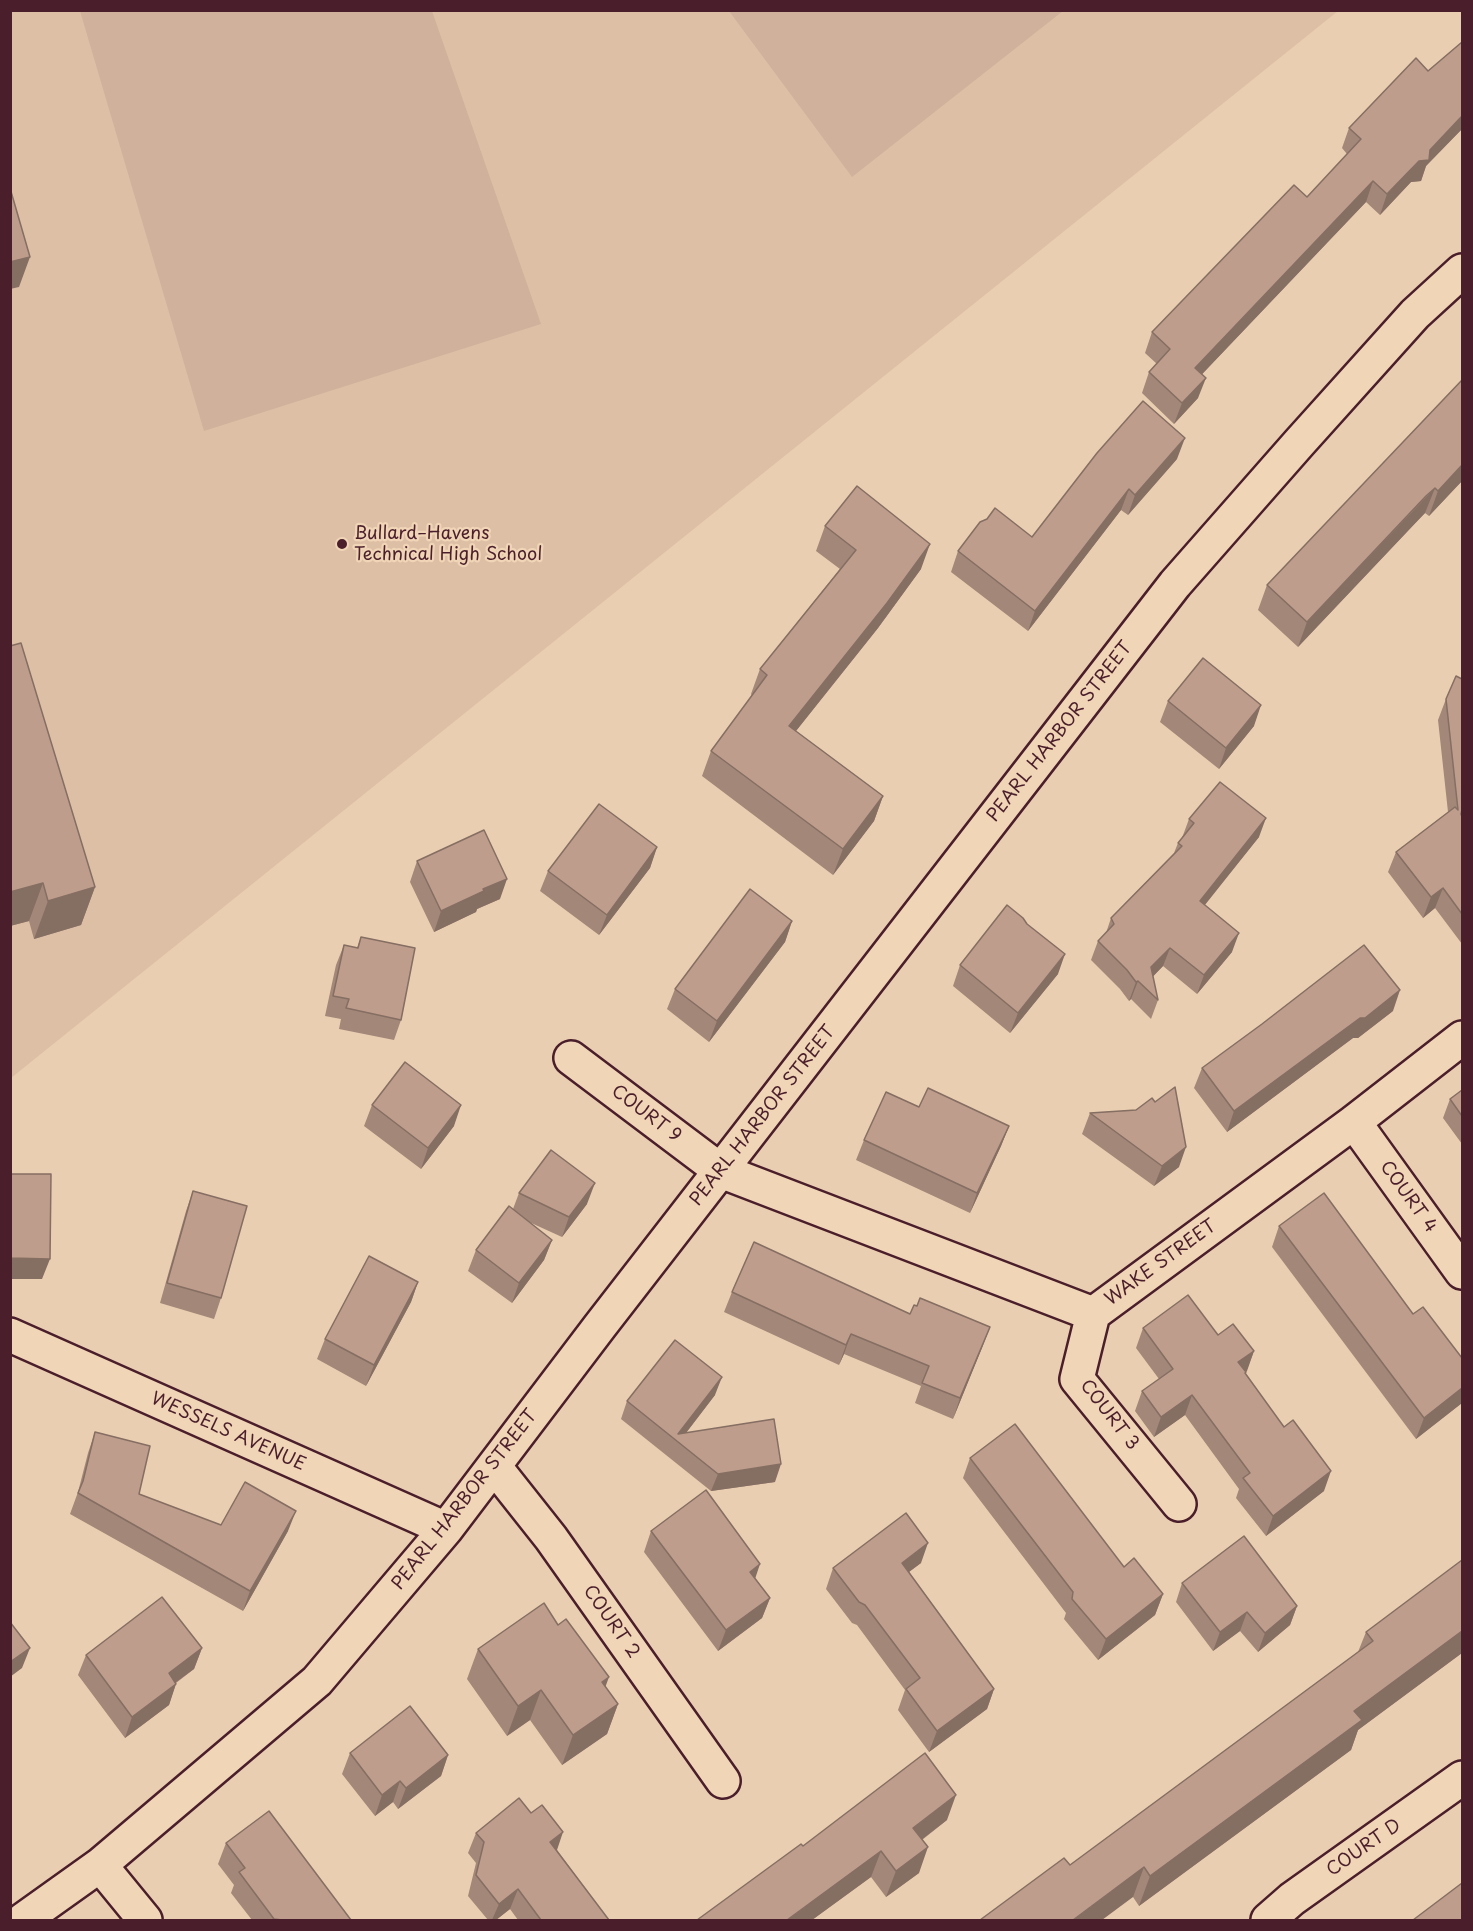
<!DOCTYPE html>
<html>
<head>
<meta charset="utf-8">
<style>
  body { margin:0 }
  #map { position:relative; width:1473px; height:1931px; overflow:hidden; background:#eaceb1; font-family:"Playpen Sans",sans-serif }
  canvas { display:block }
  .frame { position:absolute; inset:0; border:12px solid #4a1f2b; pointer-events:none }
</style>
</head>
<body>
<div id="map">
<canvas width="1473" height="1931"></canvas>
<div class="frame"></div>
</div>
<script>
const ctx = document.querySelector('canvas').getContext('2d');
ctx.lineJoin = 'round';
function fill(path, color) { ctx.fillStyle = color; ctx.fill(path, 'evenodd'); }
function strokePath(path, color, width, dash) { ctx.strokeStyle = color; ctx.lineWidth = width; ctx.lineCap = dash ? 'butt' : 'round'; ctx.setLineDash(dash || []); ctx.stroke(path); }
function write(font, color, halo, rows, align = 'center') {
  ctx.font = font + ' "Playpen Sans",sans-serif'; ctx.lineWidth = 4.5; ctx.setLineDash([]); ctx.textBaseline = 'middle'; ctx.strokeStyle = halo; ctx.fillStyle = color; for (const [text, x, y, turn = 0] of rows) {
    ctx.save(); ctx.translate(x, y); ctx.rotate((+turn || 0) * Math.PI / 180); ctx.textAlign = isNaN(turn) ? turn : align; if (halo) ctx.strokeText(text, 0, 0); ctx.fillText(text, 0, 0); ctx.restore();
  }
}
fill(new Path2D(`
  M11 11H1338L11 1078Z`), '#ddbfa6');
fill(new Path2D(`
  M80 11H432L541 324 204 431Z
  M729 11H1063L852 177Z`), '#d0b19c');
const street = new Path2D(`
  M571 1058 721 1171 1093 1314 1354 1122 1462 1038
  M1354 1122 1462 1272
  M1093 1314 1077 1379 1179 1504
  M10 1335 446 1529
  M494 1466 551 1538 723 1781
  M100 1865 145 1920
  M23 1920 100 1865 317 1681 446 1529 600 1326 1175 584 1299 443 1415 314 1462 271
  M1268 1920 1292 1899 1462 1778`);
strokePath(street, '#4a1f2b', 38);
strokePath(street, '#f1d5b7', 33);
fill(new Path2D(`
  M1462 42V129L1426 166 1421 181 1411 182 1380 215 1366 202 1202 374 1198 398 1174 424 1142 393 1149 372 1157 364 1145 353 1152 332 1307 197 1347 154 1342 148 1349 128 1428 71Z
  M1462 380V481L1429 516 1425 513 1417 521 1298 647 1258 610 1267 585Z
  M1177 459 1128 515 1121 510 1028 631 951 572 958 551 987 519 1032 537Z
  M825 526 921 569 878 628 796 731 883 796 874 821 833 875 702 776 711 751 752 696 751 694 760 669 840 569 816 551Z
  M10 646 95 887 81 925 34 939 29 921 10 926Z
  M1462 679V944L1435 908 1423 918 1388 872 1396 852 1448 812 1438 720 1446 699Z
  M1168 701 1254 726 1219 769 1160 722Z
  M1189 819 1259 837 1204 905 1232 952 1197 994 1163 966 1153 976 1158 1000 1151 1019 1131 999 1129 1001 1120 989 1091 960 1098 941 1106 933 1111 918 1174 853 1178 843 1182 838Z
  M657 847 650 868 599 935 540 891 548 871Z
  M417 861 500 899 477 909 476 912 434 932 410 882Z
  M792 921 785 942 709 1042 667 1009 675 989Z
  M361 937 401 1020 394 1040 339 1029 341 1019 325 1016 336 965 344 945 357 948Z
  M960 965 1058 974 1010 1033 953 986Z
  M1393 1011 1358 1038H1353L1227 1132 1194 1088 1202 1068Z
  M1462 1090V1144L1443 1118 1450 1099Z
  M372 1105 454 1126 421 1169 364 1126Z
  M919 1107 1009 1126 1001 1146 970 1213 856 1160 864 1140Z
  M1090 1113 1179 1167 1154 1186 1082 1134Z
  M193 1191 221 1298 214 1319 160 1303 186 1211Z
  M519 1193 587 1204 562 1237 529 1222 552 1240 544 1260 512 1303 468 1271 476 1250 513 1209Z
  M1279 1226 1413 1314 1462 1358V1403L1416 1439 1272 1247Z
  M418 1282 411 1302 366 1386 317 1359 325 1339Z
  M732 1292 910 1314 990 1327 953 1419 915 1403 921 1386 844 1354 839 1365 724 1312Z
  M1143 1328 1218 1335 1254 1351 1245 1374 1324 1491 1266 1536 1236 1498 1239 1489 1185 1415 1154 1437 1135 1411 1142 1391 1159 1379 1136 1348Z
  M715 1395 686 1433 775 1482 711 1491 621 1419 627 1401Z
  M95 1432 139 1494 221 1525 288 1531 243 1611 70 1514 78 1492 88 1453Z
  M970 1458 1163 1594 1155 1615 1098 1660 1064 1619 1066 1613 963 1478Z
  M651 1531 755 1578 770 1598 762 1618 718 1651 644 1552Z
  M1462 1560V1653L1358 1730 1351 1750 1139 1906 1133 1897 1070 1865 1358 1652 1366 1632Z
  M921 1563 909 1572 994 1689 987 1709 929 1752 898 1710 905 1690 857 1625 852 1623 826 1589 833 1568Z
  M1182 1583 1297 1606 1290 1625 1258 1652 1240 1631 1213 1651 1176 1602Z
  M558 1625 618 1704 607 1734 562 1765 530 1720 507 1736 467 1679 478 1649Z
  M202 1648 194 1669 176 1683 169 1705 125 1738 78 1675 86 1655Z
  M350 1753 448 1755 441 1776 398 1809 393 1802 375 1816 342 1774Z
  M947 1820 922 1840 919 1873 886 1897 871 1877 812 1920 803 1846Z
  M476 1833 557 1850 609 1920H518L510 1909 496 1920H488L468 1896 476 1863 468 1853Z
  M226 1843 351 1920H252L231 1893 234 1885 218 1864Z`), '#a38778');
fill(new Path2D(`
  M1462 116V129L1426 166 1421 181 1411 182 1380 215 1387 194Z
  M1373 181 1366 202 1188 389 1195 368Z
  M30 257 19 287 10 289V262Z
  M1206 378 1198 398 1174 424 1182 403Z
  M1185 438 1177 459 1128 515 1135 495Z
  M1462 465V481L1429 516 1438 491Z
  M1435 488 1425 513 1298 647 1307 622Z
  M1129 489 1121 510 1028 631 1035 611Z
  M930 544 921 569 878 628 780 751 789 726Z
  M1261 705 1254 726 1219 769 1226 748Z
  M883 796 874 821 833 875 843 849Z
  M1266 818 1259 837 1193 920 1200 901Z
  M657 847 650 868 599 935 607 915Z
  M507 879 500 899 477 909 476 912 434 932 441 911 483 889Z
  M43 883 29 921 10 926V892Z
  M95 887 81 925 34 939 48 901Z
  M1443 888 1435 908 1423 918 1431 897Z
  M792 921 785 942 709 1042 717 1021Z
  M1239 933 1232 952 1197 994 1204 975Z
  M1170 948 1163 966 1145 985 1151 967Z
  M1065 954 1058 974 1010 1033 1018 1013Z
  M1138 981 1131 999 1129 1001 1136 982Z
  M1400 990 1393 1011 1358 1038H1353L1227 1132 1234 1111 1360 1018Z
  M461 1105 454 1126 421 1169 428 1148Z
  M1009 1126 1001 1146 970 1213 977 1193Z
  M1186 1147 1179 1167 1154 1186 1162 1166Z
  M595 1183 587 1204 562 1237 569 1217Z
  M552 1240 544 1260 512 1303 519 1283Z
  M10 1258 50 1259 42 1279H10Z
  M418 1282 411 1302 366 1386 374 1365Z
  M990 1327 982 1348 953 1419 960 1398Z
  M851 1334 844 1354 839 1365 846 1345Z
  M1254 1351 1247 1371 1231 1382 1238 1362Z
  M722 1377 715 1395 679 1442 678 1434Z
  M1462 1388V1403L1416 1439 1424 1418Z
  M1192 1395 1185 1415 1154 1437 1161 1417Z
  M781 1464 775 1482 711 1491 718 1474Z
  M1331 1471 1324 1491 1266 1536 1273 1516Z
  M296 1511 288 1531 243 1611 250 1591Z
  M928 1543 921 1563 894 1583 902 1563Z
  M760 1564 753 1585 750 1572Z
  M1163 1594 1155 1615 1098 1660 1106 1639Z
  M770 1598 762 1618 718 1651 726 1630Z
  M1297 1606 1290 1625 1258 1652 1265 1633Z
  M1247 1612 1240 1631 1213 1651 1220 1632Z
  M1462 1631V1653L1358 1730 1351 1750 1139 1906 1150 1876 1354 1711Z
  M30 1648 22 1668 10 1677V1662Z
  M202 1648 194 1669 161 1693 169 1673Z
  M609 1677 598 1707 602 1682Z
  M176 1684 169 1705 125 1738 132 1717Z
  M994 1689 987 1709 929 1752 937 1731Z
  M541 1690 530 1720 507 1736 518 1706Z
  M618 1704 607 1734 562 1765 573 1735Z
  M448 1755 441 1776 398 1809 406 1788Z
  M400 1781 393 1802 375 1816 382 1795Z
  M956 1795 947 1820 903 1854 913 1828Z
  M563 1832 556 1853 550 1842Z
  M928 1847 919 1873 886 1897 896 1871Z
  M881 1851 871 1877 812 1920H787Z
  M1144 1867 1133 1897 1102 1920H1073Z
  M518 1889 510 1909 496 1920H492L499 1904Z`), '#856e62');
const building = new Path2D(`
  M1462 42V116L1430 150 1429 160 1419 161 1387 194 1373 181 1195 368 1206 378 1182 403 1149 372 1170 349 1152 332 1294 185 1307 197 1361 139 1349 128 1416 58 1428 71Z
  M10 188 30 257 10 262Z
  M1462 380V465L1438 491 1435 488 1426 496 1307 622 1267 585Z
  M1143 401 1185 438 1135 495 1129 489 1035 611 958 551 980 522 987 519 995 508 1032 537 1097 453Z
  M857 486 930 544 887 603 789 726 883 796 843 849 711 751 767 675 760 669 856 550 825 526Z
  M21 643 95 887 48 901 43 883 10 892V646Z
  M1203 658 1261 705 1226 748 1168 701Z
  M1456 676 1462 679V810L1461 814 1462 817V914L1443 888 1431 897 1396 852 1455 807 1458 810 1446 699Z
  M1220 782 1266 818 1200 901 1239 933 1204 975 1170 948 1151 967 1158 1000 1138 981 1136 982 1127 970 1098 941 1114 924 1111 918 1182 846 1178 843 1194 823 1189 819Z
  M599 804 657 847 607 915 548 871Z
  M484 830 507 879 483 889 484 891 441 911 417 861Z
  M750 889 792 921 717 1021 675 989Z
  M1007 905 1023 918 1027 924 1065 954 1018 1013 960 965Z
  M361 937 415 948 401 1020 346 1008 349 999 333 996 344 945 358 948Z
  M1364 945 1400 990 1365 1018H1360L1234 1111 1202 1068 1262 1024Z
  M405 1062 461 1105 428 1148 372 1105Z
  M1175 1087 1186 1147 1162 1166 1090 1113 1136 1110 1152 1098 1155 1102Z
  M928 1088 1009 1126 977 1193 864 1140 886 1092 919 1107Z
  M1462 1090V1116L1450 1099Z
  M551 1150 595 1183 569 1217 519 1193Z
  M10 1174H51L50 1259 10 1258Z
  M193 1191 247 1206 221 1298 167 1283Z
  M1324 1193 1413 1314 1423 1307 1462 1358V1388L1424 1418 1279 1226Z
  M509 1206 552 1240 519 1283 476 1250Z
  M754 1242 910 1314 914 1305 917 1306 920 1298 990 1327 960 1398 922 1383 929 1366 851 1334 846 1345 732 1292Z
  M369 1256 418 1282 374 1365 325 1339Z
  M1188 1295 1218 1335 1233 1324 1254 1351 1238 1362 1246 1372 1245 1373 1284 1427 1293 1420 1331 1471 1273 1516 1243 1478 1250 1473 1192 1395 1161 1417 1142 1391 1173 1369 1143 1328Z
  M675 1340 722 1377 678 1434 774 1419 781 1464 718 1474 627 1401Z
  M1015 1424 1124 1567 1134 1558 1163 1594 1106 1639 1072 1599 1073 1592 970 1458Z
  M95 1432 150 1446 139 1494 221 1525 245 1482 296 1511 250 1591 78 1493 83 1481Z
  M706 1490 760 1564 750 1572 770 1598 726 1630 651 1531Z
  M906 1513 928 1543 902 1563 994 1689 937 1731 906 1689 920 1678 865 1605 859 1602 833 1568Z
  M1244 1536 1297 1606 1265 1633 1247 1612 1220 1632 1182 1583Z
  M1462 1560V1631L1354 1711 1362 1720 1150 1876 1144 1867 1073 1920H980L1064 1858 1070 1865 1373 1641 1366 1632Z
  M162 1597 202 1648 169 1673 176 1684 132 1717 86 1655Z
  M544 1603 558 1625 566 1619 609 1677 602 1682 618 1704 573 1735 541 1690 518 1706 478 1649Z
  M10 1622 30 1648 10 1662Z
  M410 1706 448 1755 406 1788 400 1781 382 1795 350 1753Z
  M925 1753 956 1795 913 1828 928 1847 896 1871 881 1851 787 1920H697L801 1844 803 1846Z
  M519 1798 531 1813 542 1805 563 1832 550 1842 609 1920H541L518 1889 499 1904 476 1875 484 1842 476 1833Z
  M269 1811 351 1920H282L274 1919 239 1872 245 1868 226 1843Z
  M1462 1883V1920H1413Z`);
fill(building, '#be9d8c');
strokePath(building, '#856e62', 1.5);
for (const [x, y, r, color] of [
  [342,544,6,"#4a1f2b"]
]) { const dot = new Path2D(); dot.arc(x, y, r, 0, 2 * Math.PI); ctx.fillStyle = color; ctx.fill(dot); strokePath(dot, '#f1d5b7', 2); }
write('18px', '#4a1f2b', '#f1d5b7', [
  ["Bullard–Havens",354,534],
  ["Technical High School",354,555]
], 'left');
write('18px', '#4a1f2b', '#f1d5b7', [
  ["PEARL HARBOR STREET",1060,732,-52],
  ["COURT 9",646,1114,37],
  ["PEARL HARBOR STREET",763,1116,-52],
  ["COURT 4",1408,1197,54],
  ["WAKE STREET",1161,1263,-36],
  ["COURT 3",1109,1415,52],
  ["WESSELS AVENUE",228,1432,24],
  ["PEARL HARBOR STREET",465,1500,-52],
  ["COURT 2",611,1622,55],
  ["COURT D",1364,1848,-35]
]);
</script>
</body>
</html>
